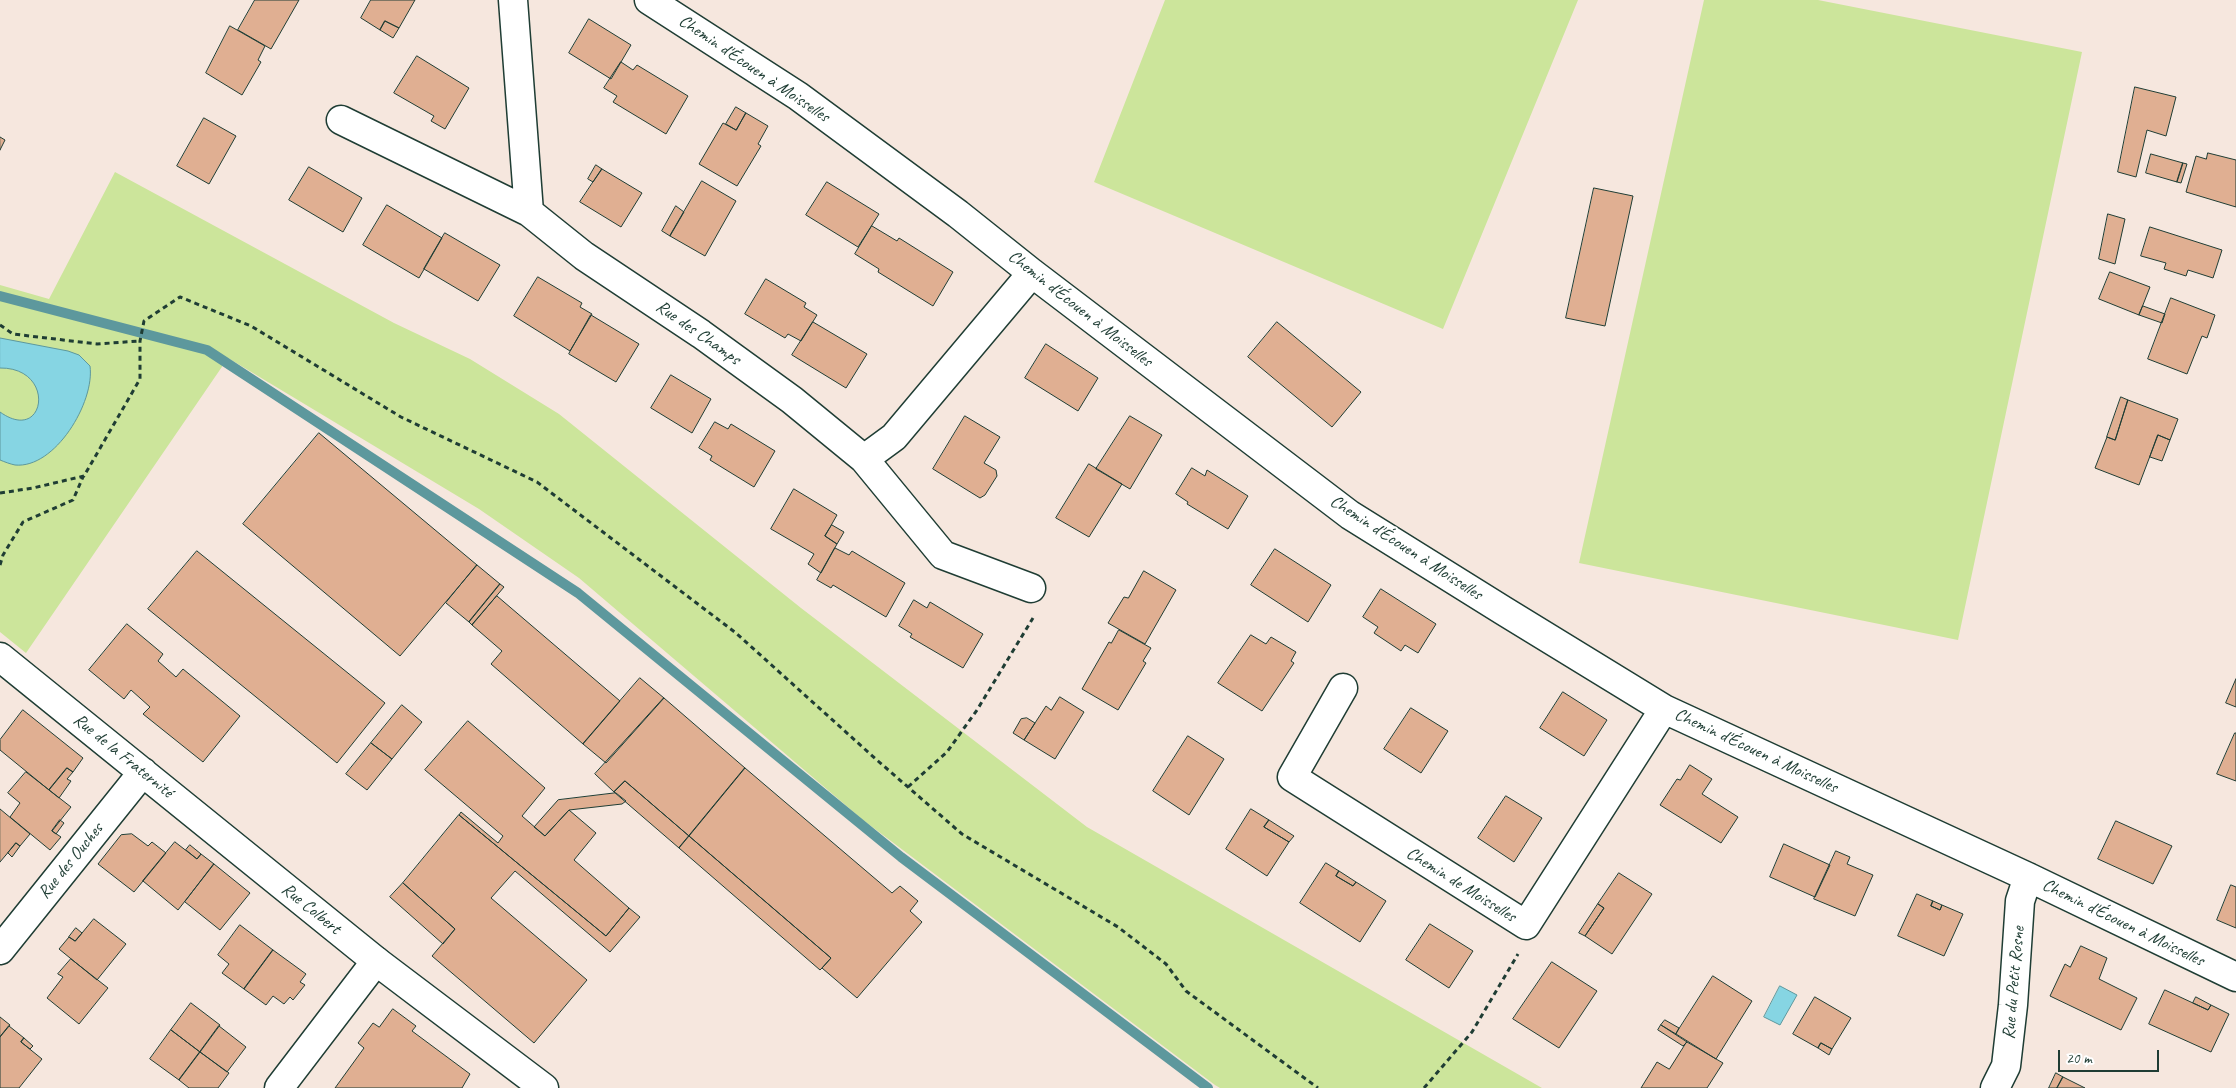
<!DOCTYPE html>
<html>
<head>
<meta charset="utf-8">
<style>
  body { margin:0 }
  #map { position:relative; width:2236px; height:1088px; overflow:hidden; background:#f6e7de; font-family:Caveat,sans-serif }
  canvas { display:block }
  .scale { position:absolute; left:2058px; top:1050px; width:101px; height:22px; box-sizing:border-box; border:2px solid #1f3d34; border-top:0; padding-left:6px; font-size:15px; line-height:18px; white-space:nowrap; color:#1f3d34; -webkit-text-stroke:4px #fff; paint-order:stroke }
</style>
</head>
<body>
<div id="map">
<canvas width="2236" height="1088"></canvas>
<div class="scale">20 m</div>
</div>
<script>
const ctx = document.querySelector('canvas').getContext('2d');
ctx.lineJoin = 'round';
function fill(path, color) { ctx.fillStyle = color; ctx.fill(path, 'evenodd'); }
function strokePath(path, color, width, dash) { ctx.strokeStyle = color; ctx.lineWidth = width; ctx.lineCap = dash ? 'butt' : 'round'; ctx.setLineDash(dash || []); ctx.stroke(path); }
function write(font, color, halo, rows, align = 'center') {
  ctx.font = font + ' Caveat,sans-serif'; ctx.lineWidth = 4; ctx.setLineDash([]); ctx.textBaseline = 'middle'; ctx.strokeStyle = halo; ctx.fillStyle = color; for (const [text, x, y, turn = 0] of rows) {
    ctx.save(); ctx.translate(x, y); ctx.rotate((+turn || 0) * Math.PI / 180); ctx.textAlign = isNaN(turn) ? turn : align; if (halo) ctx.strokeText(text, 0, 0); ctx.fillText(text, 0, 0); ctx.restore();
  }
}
fill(new Path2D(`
  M1165 0H1578L1443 329 1094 182Z
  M1704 0H1818L2082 52 1958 640 1579 563Z
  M115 172 394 323 470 359 559 414 801 608 1087 827 1542 1088H1220L1215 1085 863 820 579 578 479 509 228 358 26 653 0 632V285L49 299Z`), '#cce59b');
const water = new Path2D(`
  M0 338 68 351 79 355 90 366C95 402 55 469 15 465 10 464 5 462 0 460V412C46 445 57 367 0 368Z
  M1780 986 1797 995 1780 1025 1764 1017Z`);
fill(water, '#86d5e3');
strokePath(water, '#5d989d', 1);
strokePath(new Path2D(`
  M0 296 207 350 578 593 901 857 1208 1088`), '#5d989d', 10);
const building = new Path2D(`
  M255 0H299L271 49 238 30Z
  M371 0H415L399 28 385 21 380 30 361 18Z
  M589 19 631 45 611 79 569 53Z
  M385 21 399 28 393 38 380 30Z
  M230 26 265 46 258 60 261 62 242 95 206 73Z
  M417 56 469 88 445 129 431 121 434 116 394 93Z
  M621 62 633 70 637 65 688 96 666 134 613 102 617 96 604 88Z
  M2135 87 2176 97 2166 136 2147 130 2136 177 2118 172Z
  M736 107 746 113 736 130 726 124Z
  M746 113 768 126 758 144 761 146 737 186 699 164 723 123 736 130Z
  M204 118 236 136 209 184 177 166Z
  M0 137 5 140 0 150Z
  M2208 153 2236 160V207L2186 192 2196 156 2206 159Z
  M2151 154 2183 163 2177 182 2146 173Z
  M2183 163 2187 164 2181 183 2177 182Z
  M596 165 602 169 593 182 588 179Z
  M309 167 362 198 343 232 289 200Z
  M602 169 642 193 621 227 580 202Z
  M702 181 736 201 705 256 670 236Z
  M827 182 879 214 858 247 806 215Z
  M1594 188 1633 196 1605 326 1566 318Z
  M387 205 442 238 419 278 363 245Z
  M676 206 684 212 670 236 662 231Z
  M2108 214 2125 219 2115 264 2099 259Z
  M872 226 897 241 899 238 953 272 933 306 878 272 879 269 855 254Z
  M2150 227 2222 250 2213 278 2188 270 2186 276 2164 269 2166 263 2141 256Z
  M445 233 500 265 478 301 424 269Z
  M2110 272 2150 287 2139 315 2099 299Z
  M538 277 582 303 580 307 592 314 570 351 514 316Z
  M766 279 806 303 804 307 817 315 801 341 788 334 785 338 745 314Z
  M2171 298 2215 315 2207 338 2202 336 2187 374 2148 359Z
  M2143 306 2165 314 2162 323 2139 315Z
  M591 315 639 344 616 382 569 354Z
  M813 322 867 354 846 388 792 355Z
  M1277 322 1361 392 1332 427 1248 357Z
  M1046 344 1098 378 1078 411 1025 378Z
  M671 375 711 399 692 433 651 408Z
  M2121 397 2128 400 2115 440 2107 437Z
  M2128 400 2178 419 2170 440 2158 435 2139 485 2095 468 2107 437 2115 440Z
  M965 416 1000 437 984 463 996 470 997 476 985 495 980 498 933 469Z
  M1130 416 1162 435 1130 489 1096 469Z
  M715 422 728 429 731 424 775 451 754 487 710 460 712 456 699 448Z
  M319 433 477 565 400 656 243 524Z
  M2158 435 2170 440 2162 461 2150 457Z
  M1089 464 1122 484 1089 537 1056 518Z
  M1192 468 1205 476 1207 470 1248 496 1228 529 1187 504 1188 502 1176 494Z
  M794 489 837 515 825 536 837 544 821 573 808 564 814 554 771 529Z
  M832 525 844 532 837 544 825 536Z
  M835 548 849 555 852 551 905 583 886 617 833 585 831 588 817 580Z
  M1275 549 1331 585 1308 622 1251 585Z
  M197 551 385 703 337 763 148 609Z
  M477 565 500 584 469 622 446 603Z
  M1144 571 1176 590 1145 644 1108 623 1124 597 1128 598Z
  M500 584 504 587 472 625 469 622Z
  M1381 589 1436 624 1418 653 1405 645 1401 651 1374 633 1378 627 1363 617Z
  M497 596 620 701 583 744 491 664 502 651 472 625Z
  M914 600 927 608 930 602 983 634 963 668 910 637 912 634 899 626Z
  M127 624 163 654 158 661 176 677 183 669 240 716 203 762 143 714 150 707 131 690 124 699 89 670Z
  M1119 630 1151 648 1143 661 1146 663 1118 710 1082 689 1109 642 1111 643Z
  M1251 635 1266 644 1271 637 1296 652 1291 661 1294 663 1262 711 1218 683Z
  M640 678 664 698 606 763 583 744Z
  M2236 679V707L2226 703Z
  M1563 692 1607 720 1584 756 1540 728Z
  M1060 697 1084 712 1055 759 1024 740 1046 706 1051 710Z
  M664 698 745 768 689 836 625 781 614 792 595 774Z
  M402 705 422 722 392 759 371 743Z
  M1411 708 1448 731 1421 773 1384 749Z
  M23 710 83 758 73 772 67 768 49 790 0 750V740Z
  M1027 718 1035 723 1024 740 1013 733 1021 719Z
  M468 721 545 788 522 816 545 836 569 810 596 833 574 860 629 908 606 936 459 815 461 812 498 843 503 836 425 770Z
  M2235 733H2236V781L2217 774Z
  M1188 736 1224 759 1189 815 1153 791Z
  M371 743 392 759 367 790 346 774Z
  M1690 765 1712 779 1702 794 1738 817 1721 843 1660 805 1677 779 1680 780Z
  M67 768 73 772 67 779 71 781 59 798 49 790Z
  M745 768 892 893 900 886 918 901 910 911 922 922 857 998 822 968 831 958 689 836Z
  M26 772 71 807 52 831 61 837 50 850 10 817 20 803 8 793Z
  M625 781 689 836 679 848 614 792Z
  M616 793 626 801 622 804 569 810 545 836 534 827 558 800Z
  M1506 796 1542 818 1514 862 1478 838Z
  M0 809 30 834 20 846 16 843 0 862Z
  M1251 809 1269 820 1264 827 1289 842 1267 876 1226 849Z
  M459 815 606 936 629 908 640 917 610 952 515 871 491 898 587 980 534 1043 432 956 455 929 403 883Z
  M60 820 64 823 56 834 52 831Z
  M1269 820 1294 836 1289 842 1264 827Z
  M2116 821 2172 846 2153 884 2098 859Z
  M132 834 148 846 152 842 166 853 134 892 98 864 121 835Z
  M689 836 831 958 822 968 820 970 679 848Z
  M175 842 197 859 201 854 214 864 178 910 143 881Z
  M16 843 20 846 12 857 8 853Z
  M1784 844 1830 865 1815 897 1770 877Z
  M190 845 201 854 197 859 186 850Z
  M1836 851 1850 857 1847 864 1873 875 1855 916 1814 899Z
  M1326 863 1339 871 1336 876 1353 886 1356 882 1386 901 1360 942 1300 903Z
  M214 864 250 893 220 930 185 902Z
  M1339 871 1356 882 1353 886 1336 876Z
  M1619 873 1652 894 1612 954 1585 936 1604 908 1598 904Z
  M403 883 455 929 443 944 390 897Z
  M2231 885 2236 887V928L2217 920Z
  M1917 894 1933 901 1931 906 1940 910 1942 905 1963 914 1944 956 1898 936Z
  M1933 901 1942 905 1940 910 1931 906Z
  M1598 904 1604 908 1585 936 1579 933Z
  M94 919 126 944 97 980 59 949 69 937 75 941Z
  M1430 924 1473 951 1449 988 1406 960Z
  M240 925 273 950 244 989 222 973 229 964 218 955Z
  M76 928 82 933 75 941 69 937Z
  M2081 946 2107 958 2099 979 2137 998 2121 1030 2050 996 2065 964 2070 967Z
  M273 950 306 974 300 982 305 985 293 1000 290 997 284 1004 273 996 266 1005 244 989Z
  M71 959 108 988 79 1024 47 998 63 977 58 974Z
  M1552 962 1597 991 1559 1048 1513 1019Z
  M1713 976 1752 1001 1716 1059 1676 1034Z
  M2165 990 2208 1010 2211 1005 2229 1014 2211 1052 2149 1024Z
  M1815 997 1851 1018 1832 1049 1821 1043 1818 1048 1793 1034Z
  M2196 997 2211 1005 2208 1010 2193 1003Z
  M191 1003 220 1025 200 1052 171 1030Z
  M393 1009 416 1026 412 1031 470 1074 462 1088H335L364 1048 358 1043 373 1023 379 1027Z
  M0 1017 10 1025 0 1037Z
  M1665 1020 1679 1028 1676 1034 1661 1025Z
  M1661 1025 1687 1042 1683 1046 1658 1030Z
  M9 1026 24 1038 21 1042 42 1059 19 1088H0V1037Z
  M219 1026 246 1047 227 1072 200 1052Z
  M171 1030 200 1052 179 1080 150 1059Z
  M24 1038 33 1046 30 1049 21 1042Z
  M1687 1042 1723 1063 1707 1088H1641L1657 1062 1669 1069Z
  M1821 1043 1832 1049 1829 1055 1818 1048Z
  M200 1052 229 1073 218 1088H189L179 1080Z
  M2056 1073 2063 1077 2057 1088H2049Z
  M2063 1077 2085 1088H2057Z`);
fill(building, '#e0af92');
strokePath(building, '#1f3d34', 1);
const minor = new Path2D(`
  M513 0 529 212
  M649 0 798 96 958 214 1032 273 1350 515 1504 611 1664 709 2028 877 2236 977
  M341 120 529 212 584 256 701 334 792 400 864 459 943 555 1031 588
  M864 459 894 437 1032 273
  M0 657 376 961 544 1088
  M1343 688 1292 777 1526 925 1664 709
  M0 950 143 772
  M1995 1088 2006 1066 2013 1005 2020 901 2028 877`);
const tertiary = new Path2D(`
  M279 1088 376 961`);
strokePath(minor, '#1f3d34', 31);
strokePath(tertiary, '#1f3d34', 31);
strokePath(new Path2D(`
  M0 325 13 334 97 344 140 341
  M0 493 33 488 84 476 140 379V341L144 321 180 297 251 326 401 417 537 482 736 633 878 761 962 834 1118 927 1166 964 1186 991 1318 1088
  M0 565 3 555 23 522 73 500 83 477
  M908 787 947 752 977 710 1033 618
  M1424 1088 1472 1032 1518 954`), '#1f3d34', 3, [5, 4]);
strokePath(minor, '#fff', 28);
strokePath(tertiary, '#fff', 28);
write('18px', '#1f3d34', '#fff', [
  ["Chemin d'Écouen à Moisselles",754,69,34],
  ["Chemin d'Écouen à Moisselles",1080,309,38],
  ["Rue des Champs",698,333,35],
  ["Chemin d'Écouen à Moisselles",1406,548,33],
  ["Chemin d'Écouen à Moisselles",1756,751,25],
  ["Rue de la Fraternité",123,756,39],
  ["Rue des Ouches",71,861,-51],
  ["Chemin de Moisselles",1461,885,32],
  ["Rue Colbert",311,909,39],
  ["Chemin d'Écouen à Moisselles",2123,923,26],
  ["Rue du Petit Rosne",2014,983,-85]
]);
</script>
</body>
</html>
